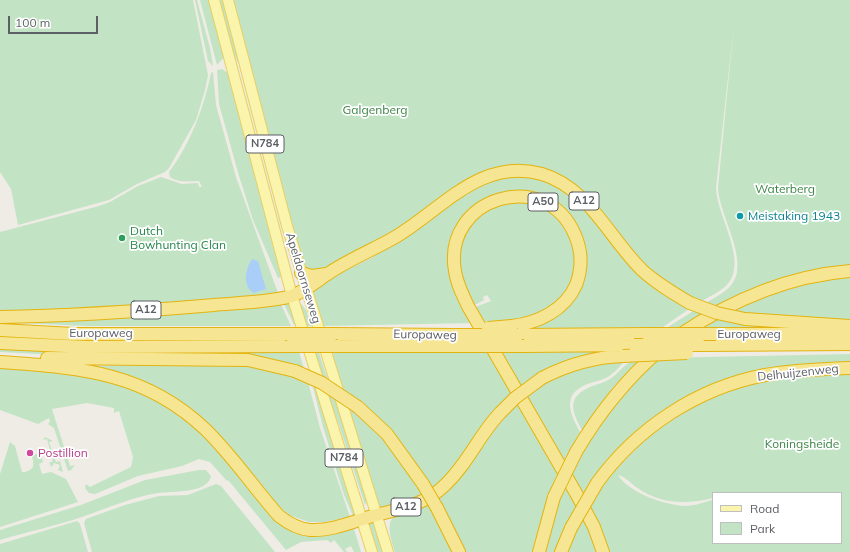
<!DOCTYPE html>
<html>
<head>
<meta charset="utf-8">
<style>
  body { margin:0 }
  #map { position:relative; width:850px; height:552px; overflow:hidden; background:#eeece4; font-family:Mulish,sans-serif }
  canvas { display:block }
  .legend { position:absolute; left:712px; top:492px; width:130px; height:52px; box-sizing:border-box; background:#fff; border:1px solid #bebfc1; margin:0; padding:5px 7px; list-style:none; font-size:12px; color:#5c5f64 }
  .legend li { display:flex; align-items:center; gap:8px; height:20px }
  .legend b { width:20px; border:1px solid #bebfc1 }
  .scale { position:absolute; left:8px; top:16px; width:90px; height:18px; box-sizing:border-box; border:2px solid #5c5f64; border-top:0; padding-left:5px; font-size:12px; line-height:14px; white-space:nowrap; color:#5c5f64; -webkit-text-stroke:3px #fff; paint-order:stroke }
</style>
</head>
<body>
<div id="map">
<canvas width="850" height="552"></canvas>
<ul class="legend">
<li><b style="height:5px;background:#faf4ad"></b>Road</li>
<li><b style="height:11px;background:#c2e4c5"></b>Park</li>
</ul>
<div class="scale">100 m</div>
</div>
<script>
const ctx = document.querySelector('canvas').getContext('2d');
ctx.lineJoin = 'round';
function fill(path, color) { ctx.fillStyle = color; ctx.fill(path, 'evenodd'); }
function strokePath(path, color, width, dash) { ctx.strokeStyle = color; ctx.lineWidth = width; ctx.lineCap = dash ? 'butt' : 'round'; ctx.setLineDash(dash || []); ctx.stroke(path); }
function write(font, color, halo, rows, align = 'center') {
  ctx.font = font + ' Mulish,sans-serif'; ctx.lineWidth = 3.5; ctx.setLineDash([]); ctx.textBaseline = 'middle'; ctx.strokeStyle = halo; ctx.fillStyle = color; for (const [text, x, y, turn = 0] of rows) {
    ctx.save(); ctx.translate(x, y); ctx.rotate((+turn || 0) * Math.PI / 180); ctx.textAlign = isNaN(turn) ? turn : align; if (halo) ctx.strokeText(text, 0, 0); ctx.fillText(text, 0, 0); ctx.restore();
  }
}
fill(new Path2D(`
  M0 0H193L208 75 205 90 196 120 169 168 165 172 137 184 109 200 18 225 11 189 0 172Z
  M195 0H197L210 48 213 66 208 61Z
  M200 0H209L224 57 217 65Z
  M219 0H224L241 63H238L231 47Z
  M231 0H850V265C801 271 757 285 714 307L704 304C714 298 726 292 732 284 750 261 719 215 718 188L734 23 716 188C717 217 750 263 726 286 719 292 709 297 700 302L686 296 645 267 582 193 508 168 394 233 320 271 305 268 302 264Z
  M222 69 228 73 281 277 278 278 253 220 239 176 219 104 217 70Z
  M213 72 216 105 236 177 278 293 274 296 234 302 0 313V232L99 206 110 202 138 186 161 177 182 184 198 183 199 187H202L199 181C189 181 179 183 170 177L169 172C190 144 204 108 211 73Z
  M530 175 561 186 692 307 663 327 524 329 550 317 584 264 556 206 493 198 452 248 474 323 321 326 309 289 373 257 453 199 492 178Z
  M530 202 554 213 574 244 575 275 564 297 541 313 511 322 482 323 473 308 491 301 487 295 483 297 484 300 473 306 461 280 459 248 472 220 497 204Z
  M850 275V321L761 315 729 310 782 289Z
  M290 299 298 325H294L284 304Z
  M279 300 291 326H86L0 322Z
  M301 304 306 310 311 326H304L299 305Z
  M695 310 703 313 680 328 668 327Z
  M718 316 799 328H698Z
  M0 349 90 353 299 352 305 372 292 367 0 352Z
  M491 352 515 393 459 463 431 492 341 390 330 353Z
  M499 352H621L521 389Z
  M313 353H319L329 383 321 379Z
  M850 354V364L823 365 688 398 583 496 569 474 604 415 657 358Z
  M627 359C620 366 614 374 606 378 599 381 592 382 585 385 561 396 571 415 580 432L563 463 524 396 538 386 574 369Z
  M640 360 613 387 582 430C572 412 566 397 590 387 597 384 604 383 610 379 622 371 624 361 640 360Z
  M226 364C255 366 281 371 308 382L320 428 350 517 324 522H309L289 515 274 502 203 422 83 366Z
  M0 367 97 376 150 393 206 435 273 518C293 536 306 539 332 533 339 531 347 529 354 529L361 552H354L351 546 345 549 347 552H344L334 540 331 543 327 540 301 542 286 550 228 480 227 481 210 462 199 459 182 466 138 476 95 494 89 493 85 488 86 484 90 487 131 467 133 457 119 411 114 413V408L87 403 52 409 70 466 75 465 71 470 68 471 54 428 48 424 50 422 49 418 38 424 0 410Z
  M850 374V552H607L588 507C630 442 691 396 768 381 795 375 823 375 850 374ZM618 475C624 476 631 483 636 487 660 504 685 505 713 498V493H841V543H713V500C704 502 695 506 685 506 665 505 629 493 618 475Z
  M312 383 317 386 357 515 353 516 344 495 323 427Z
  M325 390 333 395 347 433 368 498 365 505 338 422Z
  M519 400 559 470 546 504 532 552H462L435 498Z
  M345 403 381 433 416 483 423 496 379 511Z
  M45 437 53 441 49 442 56 462 60 461 63 472 58 470 60 465 54 463 52 467 49 463 53 461 47 439 43 440Z
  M10 442 15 446 22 472H25C35 469 34 465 32 456L40 452 43 462 39 464 42 474 51 472 66 479 78 502 0 527V474Z
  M199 470H206L211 476C208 494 171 491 158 493 132 497 108 508 82 517 55 526 27 532 0 540V530L81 505 145 480Z
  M566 481 578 503 556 552H542L547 532Z
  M216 484 221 486 275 552H92L84 523 86 519 125 505 159 496 188 495Z
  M427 503 455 552H395C382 512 393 516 427 503Z
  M584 514 599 552H567Z
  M367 520H375L385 552H375Z
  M77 521 80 524 88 552H0V544Z`), '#c2e4c5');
fill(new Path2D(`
  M252 259 258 261 266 289 254 293C242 287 245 269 252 259Z`), '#a9cff9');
const major = new Path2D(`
  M214 0 292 296 372 552
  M228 0 287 226 388 552`);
const highway = new Path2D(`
  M301 273 312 276 326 274
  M0 317C71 316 143 311 214 305 236 303 272 302 292 296 305 291 317 281 329 273 350 259 375 249 397 236 443 208 482 157 542 174 589 188 609 238 642 270 656 283 673 293 690 303
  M745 319 850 326
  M512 326C538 323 565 310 576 285 582 269 582 251 575 235 546 166 442 197 455 271 457 284 463 296 469 308L577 495 594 527 603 552
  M0 330 74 334H285
  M334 334 453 335
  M716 334H850
  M518 335 647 334
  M678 336C730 301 787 276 850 271
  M0 343 87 347 289 346
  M700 345 850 344
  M338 346H459
  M524 346 634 345
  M47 358 248 360 295 371
  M0 362C79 368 144 371 205 429 232 455 254 488 279 516 288 523 298 529 310 530 330 531 350 523 369 517 397 509 422 507 444 486 467 465 479 435 500 413
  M542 378C567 365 594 357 623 356
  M358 407 387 434 423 484
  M576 452C599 413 626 379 660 350
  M597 483C637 428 697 388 765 375 793 370 822 369 850 368
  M437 508 459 552
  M539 552 554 497
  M561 552 571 528`);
strokePath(major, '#e8cf63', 12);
strokePath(highway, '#e3b30f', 14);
strokePath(major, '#faf4ad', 10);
strokePath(highway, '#f6e693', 12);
const highwayBridge = new Path2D(`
  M690 303 717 313 745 319
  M488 328 512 326
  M285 334H334
  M647 334H716
  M453 335H518
  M634 345H700
  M289 346H338
  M459 346H524
  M623 356 687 353
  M295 371 322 383 358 407
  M500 413 515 398 542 378
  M423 484 437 508
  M554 497 576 452
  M571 528 597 483`);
strokePath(highwayBridge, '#e3b30f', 14, []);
strokePath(highwayBridge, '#f6e693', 12);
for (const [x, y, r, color] of [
  [740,216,4,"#0f9aa8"],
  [122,238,4,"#2e9e5b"],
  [30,453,4,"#d1479c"]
]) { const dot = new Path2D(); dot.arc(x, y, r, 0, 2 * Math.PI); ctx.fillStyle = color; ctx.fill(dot); strokePath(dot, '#fff', 1.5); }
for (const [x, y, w] of [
  [265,144,38],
  [584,201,30],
  [543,202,30],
  [146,310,30],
  [344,458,38],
  [406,507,30]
]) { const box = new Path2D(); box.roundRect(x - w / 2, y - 9, w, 18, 3); ctx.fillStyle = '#fff'; ctx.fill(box); strokePath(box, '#5c5f64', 1); }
write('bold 11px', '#5c5f64', null, [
  ["N784",265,144],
  ["A12",584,201],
  ["A50",543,202],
  ["A12",146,310],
  ["N784",344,458],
  ["A12",406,507]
]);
write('12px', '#3b8445', '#fff', [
  ["Galgenberg",375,110],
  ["Waterberg",785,189],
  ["Koningsheide",802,444]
]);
write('12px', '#0d838f', '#fff', [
  ["Meistaking 1943",748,216]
], 'left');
write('12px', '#27864d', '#fff', [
  ["Dutch",130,231],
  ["Bowhunting Clan",130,245]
], 'left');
write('12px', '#5c5f64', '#fff', [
  ["Apeldoornseweg",303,278,73],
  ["Europaweg",101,333],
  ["Europaweg",749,334],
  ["Europaweg",425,335,1],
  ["Delhuijzenweg",798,373,-6]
]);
write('12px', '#b23c85', '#fff', [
  ["Postillion",38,453]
], 'left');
</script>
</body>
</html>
